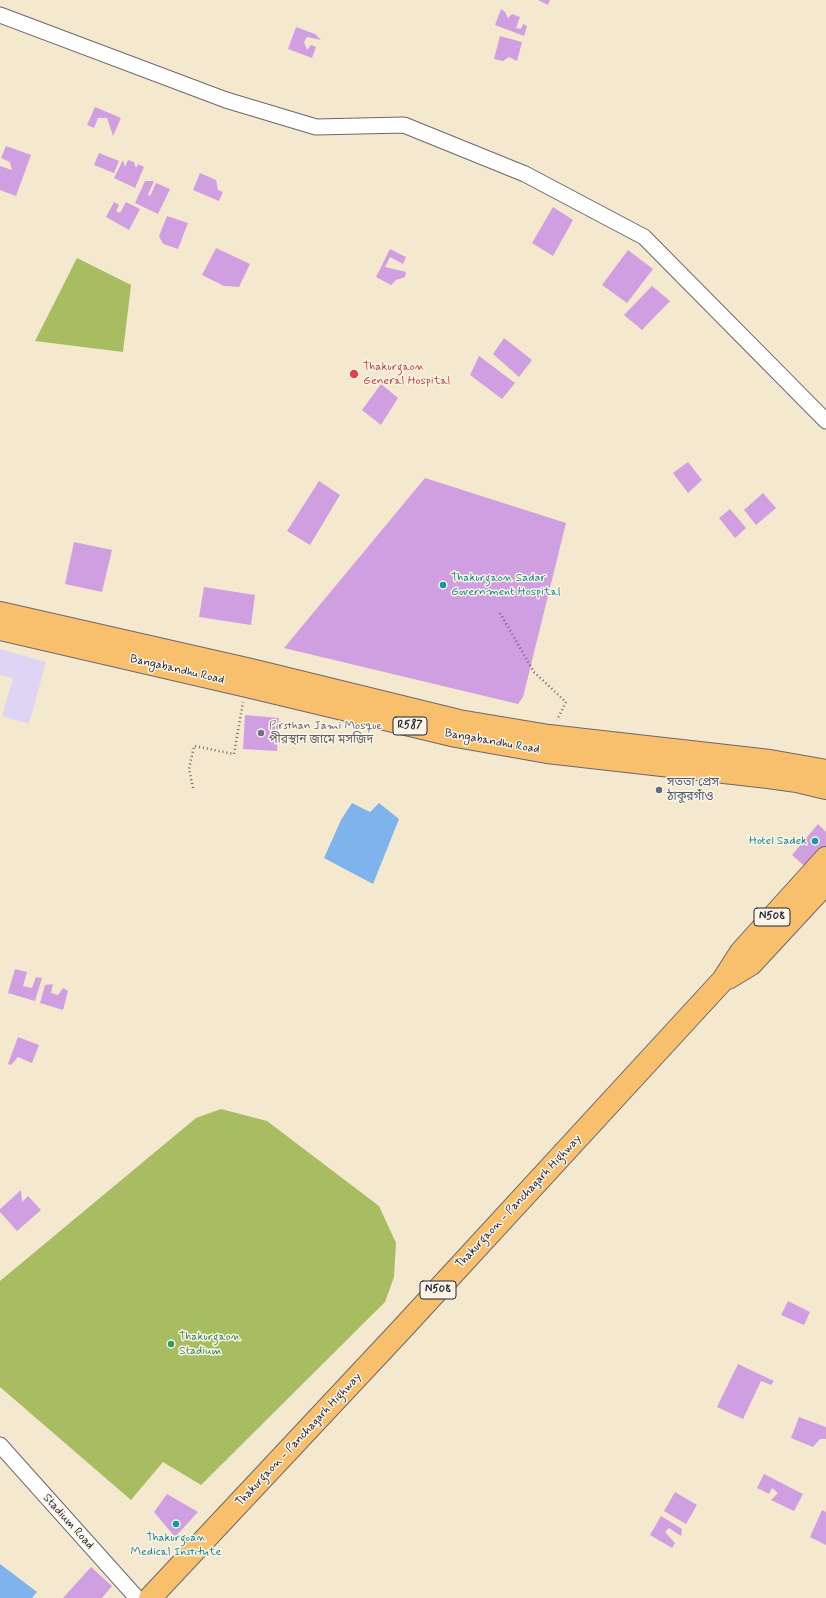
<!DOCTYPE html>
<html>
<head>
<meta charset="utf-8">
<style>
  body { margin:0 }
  canvas { display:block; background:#f4e8ce }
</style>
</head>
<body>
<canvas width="826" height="1598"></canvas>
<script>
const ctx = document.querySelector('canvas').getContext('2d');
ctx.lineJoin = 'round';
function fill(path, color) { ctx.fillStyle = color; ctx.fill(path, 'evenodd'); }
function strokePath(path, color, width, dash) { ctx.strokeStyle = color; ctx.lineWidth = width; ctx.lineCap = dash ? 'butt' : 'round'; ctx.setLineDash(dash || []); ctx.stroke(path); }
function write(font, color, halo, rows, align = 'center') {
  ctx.font = font + ' Mynerve,"Noto Sans Bengali",sans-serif'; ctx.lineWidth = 3; ctx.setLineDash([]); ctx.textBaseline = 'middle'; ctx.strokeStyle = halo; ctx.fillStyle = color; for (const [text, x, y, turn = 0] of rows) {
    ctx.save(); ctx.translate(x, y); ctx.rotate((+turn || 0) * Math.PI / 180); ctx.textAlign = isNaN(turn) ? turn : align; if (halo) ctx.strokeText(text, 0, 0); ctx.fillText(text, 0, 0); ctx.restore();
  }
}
fill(new Path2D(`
  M0 649 46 662 29 724 2 716 13 678 0 675Z`), '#ded5f5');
fill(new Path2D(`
  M77 258 131 285 123 352 35 341Z
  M221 1109 267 1121 379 1206 396 1243 394 1277 385 1302 201 1485 163 1462 131 1500 0 1387V1281L196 1118Z`), '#a8bd62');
fill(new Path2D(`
  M352 803 370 812 379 803 399 819 373 884 324 858 341 820Z
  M0 1564 37 1592 32 1598H0Z`), '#7eb3ec');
fill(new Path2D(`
  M538 0H550L548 5Z
  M501 9 505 12 508 18 512 14 520 17 516 28 521 29 523 24 527 26 524 36 495 25Z
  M296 27 315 34 321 40 307 37 304 42 307 50 311 45 316 47 312 58 288 49Z
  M500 36 522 42 517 61 509 57 503 61 494 59Z
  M95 107 121 118 113 136 107 118H98L94 128 87 125Z
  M6 146 31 155 16 196 0 190V166L12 170 10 162 1 158Z
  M99 153 119 161 114 173 94 165Z
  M123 160 125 167 128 160 134 162 136 168 138 164 144 167 135 188 114 178Z
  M200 173 216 180 218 190 223 192 219 201 193 190Z
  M145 181H154L148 195 150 196 156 183 170 189 158 214 135 203Z
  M114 202 119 205 116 211 120 213 126 202 140 209 129 230 106 217Z
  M553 207 573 220 553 256 532 243Z
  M167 216 188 223 178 249 163 244 159 236Z
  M216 248 250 264 239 287 224 286 202 275Z
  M390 249 406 257 403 264 390 257 385 267 406 272 405 277 396 280 391 285 376 277Z
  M628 250 653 269 627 303 602 285Z
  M652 286 670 301 642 330 624 315Z
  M504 338 532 360 519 377 493 354Z
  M479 356 515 383 502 399 470 375Z
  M381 384 398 398 381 425 362 410Z
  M688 462 702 480 688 493 673 473Z
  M425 478 566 523 523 697 518 704 284 648Z
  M319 481 340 495 310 545 287 531Z
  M763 493 776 508 756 525 744 510Z
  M730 509 746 528 735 538 719 518Z
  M74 542 112 550 102 592 65 584Z
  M204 587 255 595 251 625 199 617Z
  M245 715 279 718 277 751 243 749Z
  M818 824 826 832V850L810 871 792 855Z
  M15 969 27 972 23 986 32 988 36 977 42 978 35 1001 8 993Z
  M53 984 51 993 58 995 63 988 68 991 63 1010 40 1003 45 985Z
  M18 1037 39 1045 32 1063 18 1057 11 1065 8 1064Z
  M21 1190 22 1202 28 1196 41 1210 17 1231 0 1212V1209Z
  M788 1301 810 1312 804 1325 781 1315Z
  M738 1364 774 1381 771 1385 761 1381 743 1419 717 1407Z
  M799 1417 826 1427V1439H820L813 1447 791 1438Z
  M764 1474 803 1494 794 1511 771 1500 778 1493 772 1488 769 1494 757 1488Z
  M675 1492 697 1505 686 1524 664 1511Z
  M167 1494 198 1512 175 1537 154 1512Z
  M822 1510 826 1512V1545L810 1537Z
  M661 1516 682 1529 681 1536 669 1528 665 1532 675 1543 672 1548 650 1535Z
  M91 1567 112 1586 102 1598H63Z`), '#d09fe2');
const minor = new Path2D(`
  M0 15 226 100 316 127 404 125 525 174 644 237 826 421
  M0 1445 137 1598`);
const primary = new Path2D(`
  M0 613 251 670 459 721 549 736 770 761 826 771
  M0 629 247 686 456 736 547 752 768 777 797 781 826 788`);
const trunk = new Path2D(`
  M728 978 751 964 826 883
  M150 1598 401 1330 723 980 741 952 826 858`);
strokePath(minor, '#6c676e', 17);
strokePath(primary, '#6c676e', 24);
strokePath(trunk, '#6c676e', 24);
strokePath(new Path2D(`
  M500 613 534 672 566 702 557 720
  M193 788 189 769 194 746 234 754 243 702`), '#6c676e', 2.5, [1, 3]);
strokePath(minor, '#fff', 15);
strokePath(primary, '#f8bf6c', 22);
strokePath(trunk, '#f8bf6c', 22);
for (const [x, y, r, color] of [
  [354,374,5,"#e0444e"],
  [443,585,4,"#0f9aa8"],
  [261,733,4,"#6b7280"],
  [659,790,4,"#5c6f8a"],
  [815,841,4,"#0f9aa8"],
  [171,1344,4,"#2e9e5b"],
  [176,1524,4,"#0f9aa8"]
]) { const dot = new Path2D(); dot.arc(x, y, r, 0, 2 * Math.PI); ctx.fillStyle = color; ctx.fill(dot); strokePath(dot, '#fcf5e5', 1.5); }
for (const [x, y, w] of [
  [410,726,34],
  [772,917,36],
  [438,1290,36]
]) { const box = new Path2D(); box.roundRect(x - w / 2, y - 9, w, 18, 3); ctx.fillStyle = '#fcf5e5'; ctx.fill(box); strokePath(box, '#22223b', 1); }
write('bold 11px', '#22223b', null, [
  ["R587",410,726],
  ["N508",772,917],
  ["N508",438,1290]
]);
write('12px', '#be3a42', '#fcf5e5', [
  ["Thakurgaon",363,367],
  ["General Hospital",363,381]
], 'left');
write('12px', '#0d838f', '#fcf5e5', [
  ["Thakurgaon Sadar",451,578],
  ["Government Hospital",451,592],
  ["Hotel Sadek",807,841,"right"],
  ["Thakurgoan",176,1538,"center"],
  ["Medical Institute",176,1552,"center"]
], 'left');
write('12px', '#22223b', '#fcf5e5', [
  ["Bangabandhu Road",177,670,13],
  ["Bangabandhu Road",492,742,10],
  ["Thakurgaon - Panchagarh Highway",519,1202,-47],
  ["Thakurgaon - Panchagarh Highway",299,1440,-47],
  ["Stadium Road",68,1522,48]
]);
write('12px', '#5b616d', '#fcf5e5', [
  ["Pirsthan Jami Mosque",269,726],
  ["পীরস্থান জামে মসজিদ",269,740]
], 'left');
write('12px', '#4e5e75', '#fcf5e5', [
  ["সততা প্রেস",667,783],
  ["ঠাকুরগাঁও",667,797]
], 'left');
write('12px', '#27864d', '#fcf5e5', [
  ["Thakurgaon",179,1337],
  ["Stadium",179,1351]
], 'left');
</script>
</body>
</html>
